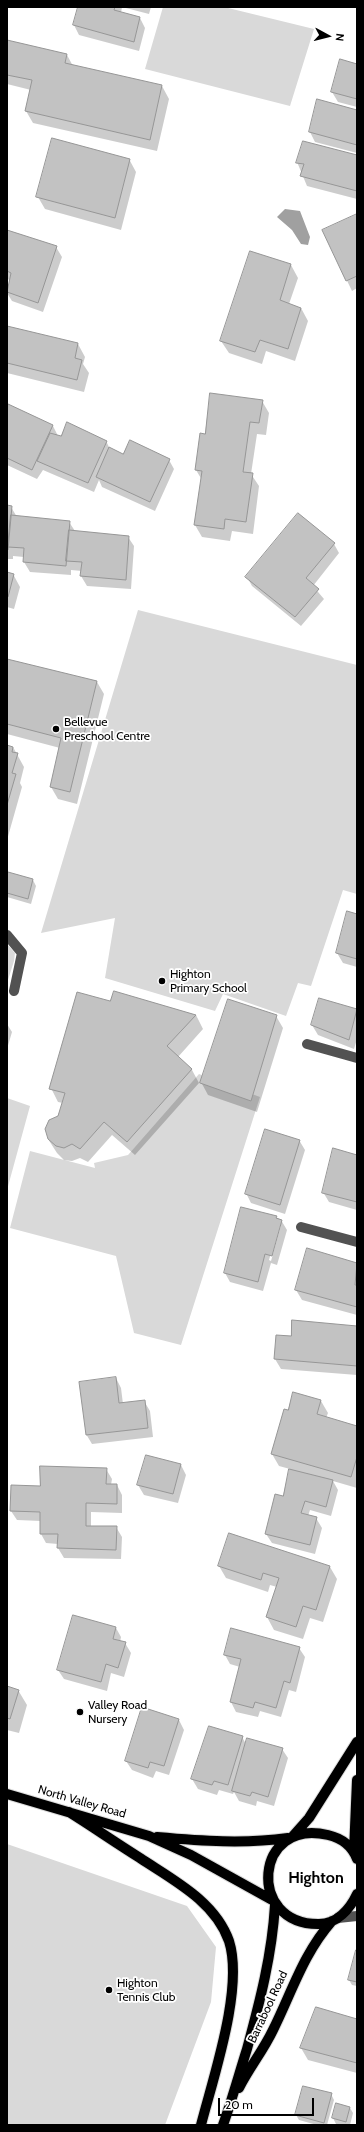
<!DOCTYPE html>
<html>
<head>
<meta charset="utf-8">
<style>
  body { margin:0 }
  #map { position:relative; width:364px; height:2132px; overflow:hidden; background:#fff; font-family:Cabin,sans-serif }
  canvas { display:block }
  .frame { position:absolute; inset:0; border:8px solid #000; pointer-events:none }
  .north { position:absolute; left:308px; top:16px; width:40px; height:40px; -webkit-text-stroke:3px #fff; paint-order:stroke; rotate:97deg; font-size:11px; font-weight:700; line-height:16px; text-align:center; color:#000 }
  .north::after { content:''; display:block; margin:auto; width:14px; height:18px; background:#000; clip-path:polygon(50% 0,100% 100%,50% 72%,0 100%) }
  .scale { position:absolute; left:218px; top:2098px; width:96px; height:18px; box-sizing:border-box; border:2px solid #000; border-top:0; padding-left:5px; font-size:12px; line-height:14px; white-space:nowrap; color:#000; -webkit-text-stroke:3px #fff; paint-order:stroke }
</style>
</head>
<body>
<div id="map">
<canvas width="364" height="2132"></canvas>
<div class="frame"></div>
<div class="north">N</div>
<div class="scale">20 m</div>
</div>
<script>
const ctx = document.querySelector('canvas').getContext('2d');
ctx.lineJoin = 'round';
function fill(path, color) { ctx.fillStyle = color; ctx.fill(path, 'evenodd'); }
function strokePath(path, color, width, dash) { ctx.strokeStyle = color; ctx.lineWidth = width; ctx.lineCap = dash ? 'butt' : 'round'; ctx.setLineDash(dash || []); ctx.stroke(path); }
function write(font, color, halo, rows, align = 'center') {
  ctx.font = font + ' Cabin,sans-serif'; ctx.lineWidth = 3.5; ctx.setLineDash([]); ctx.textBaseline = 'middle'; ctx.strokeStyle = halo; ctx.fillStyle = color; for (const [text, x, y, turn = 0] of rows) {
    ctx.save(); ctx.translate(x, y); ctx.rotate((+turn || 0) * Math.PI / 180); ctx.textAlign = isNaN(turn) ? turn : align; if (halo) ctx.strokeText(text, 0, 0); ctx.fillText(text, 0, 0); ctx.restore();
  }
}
fill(new Path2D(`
  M163 7H224L314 29 290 106 145 69Z
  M138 610 357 665V894L343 890 311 986 298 983 286 1016 223 994 215 1011 105 978 115 918 41 933Z
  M7 944 15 953 14 961 7 983Z
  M199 1074 260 1097 181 1345 134 1333 116 1256 10 1228 30 1151 95 1168 94 1163 128 1155Z
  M7 1098 30 1106 7 1190Z
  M7 1844 187 1906 216 1947 211 2002 165 2125H7Z`), '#d9d9d9');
fill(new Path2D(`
  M285 209 300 211 310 237 308 245 301 244 292 230 277 217Z`), '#a0a0a0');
fill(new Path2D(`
  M79 7H151L149 14 122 7 121 13 140 18 145 28 139 51 79 35 74 25Z
  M7 45 67 55 73 66 162 86 169 99 157 151 33 123 26 111 31 90 7 84Z
  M357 65V107L338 102 332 92Z
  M357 111V153L315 142 310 132Z
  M357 156V199L307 186 297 162Z
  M129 159 136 172 121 230 45 209 38 197Z
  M357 215V288L352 291 323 231Z
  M7 231 56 247 62 257 43 312 12 301 7 293 10 280 7 279Z
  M291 265 298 278 289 304 301 308 308 321 295 361 266 351 262 364 229 353 221 341Z
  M7 327 78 344 85 357 83 364 89 373 84 392 7 373Z
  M262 401 269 413 266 435 257 434 251 474 259 486 253 534 232 531 230 541 202 537 195 525 202 480 196 470 205 436Z
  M9 405 53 426 58 436 106 441 110 449 124 455 169 460 174 469 155 511 102 487 99 480 94 492 43 470 37 479 7 465V409Z
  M7 506 11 507 17 517 69 522 75 531 128 537 134 546 131 589 87 586 81 576 82 571 71 570V575L30 572 24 562V557L13 556V559H7Z
  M334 544 339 553 313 586 324 599 301 626 252 586 247 577Z
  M7 573 13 574 20 587 14 609 7 607Z
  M7 660 97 682 104 694 77 804 58 799 51 787 60 748 7 734Z
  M7 746 13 747 24 767 20 783 22 787 7 840Z
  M8 873 33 880 36 886 31 904 7 897Z
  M357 915V967L343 963 337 953Z
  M115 992 196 1015 203 1029 178 1057 192 1070 199 1083 135 1155 112 1135 88 1162 80 1158 72 1161 64 1160 57 1153 48 1139 63 1103 58 1102 51 1088 110 1003Z
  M356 1010 357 1039 354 1049 318 1035 312 1025Z
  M276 1016 283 1028 257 1112 208 1095 201 1082Z
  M7 1024 12 1032 7 1049Z
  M299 1140 305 1150 285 1214 251 1203 246 1193Z
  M357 1156V1210L329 1202 323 1192Z
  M276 1217 281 1220 287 1230 277 1265 271 1263 263 1291 230 1282 225 1273ZM279 1225H281L271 1261 269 1260Z
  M307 1250 357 1264V1315L302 1300 296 1290Z
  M357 1327V1375L281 1369 275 1359 292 1337Z
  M116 1378 121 1388 123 1404 144 1401 150 1411 153 1437 92 1444 86 1434Z
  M321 1401 328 1413 326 1418 357 1427V1488L333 1481 338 1490 331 1516 310 1510 308 1516 316 1518 322 1528 315 1554 272 1543 266 1534 284 1497 290 1469 279 1466 272 1454 289 1412Z
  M147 1456 181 1465 186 1475 178 1503 144 1495 138 1485Z
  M106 1469 112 1479 111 1485H117L122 1495V1513L91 1512V1527H116L122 1537 121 1559 64 1558 58 1548V1544L46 1543 41 1534V1521L17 1520 11 1511 41 1487Z
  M219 1566 330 1567 337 1579 323 1622 310 1618 303 1639 274 1630 267 1617 277 1587 270 1585 268 1592 226 1578Z
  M116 1628 121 1637 120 1642 125 1643 131 1653 124 1677 111 1673 107 1691 64 1679 58 1670Z
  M299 1648 305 1657 296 1692 289 1690 281 1717 260 1711 258 1717 236 1712 231 1702 240 1667 230 1664 225 1655Z
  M7 1687 18 1690 27 1705 19 1733 7 1730Z
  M143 1708 179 1720 184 1730 169 1775 156 1771 153 1778 132 1770 126 1761Z
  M242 1737 246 1744 282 1749 288 1758 274 1806 257 1801 256 1806 239 1801 234 1792 233 1794 219 1790 217 1795 198 1789 192 1779Z
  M357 1951V1986L352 1985 349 1980Z
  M357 2020V2073L308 2060 301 2048Z
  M331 2094 334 2100 327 2125H317L299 2120 296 2115Z
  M337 2104 350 2108 353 2113 350 2125 336 2124 333 2118Z`), '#0003');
const building = new Path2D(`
  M78 7H115L114 10 140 17 134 42 73 25Z
  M7 40 67 54 65 63 162 85 150 140 25 111 32 80 7 75Z
  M340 59 357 64V99L331 92Z
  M317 99 357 110V145L309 132Z
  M52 138 130 159 115 218 36 197Z
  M303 141 357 155V191L300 176 304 164 296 163Z
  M357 214V276L346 281 322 230Z
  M7 230 57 246 38 303 7 292 11 273 7 271Z
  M250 251 291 264 280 300 301 308 288 349 260 340 255 352 220 341Z
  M7 326 78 343 75 358 82 360 77 380 7 363Z
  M210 393 263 400 259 423 250 422 243 472 253 473 246 522 225 519 224 529 194 525 202 471 195 470 200 433 205 434Z
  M8 404 53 425 32 470 7 458Z
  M67 422 107 441 88 483 37 461 50 433 61 436Z
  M130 440 170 459 150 502 96 477 109 447 123 454Z
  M7 505 12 506 8 550H7Z
  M298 513 335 543 306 578 319 589 295 617 245 577Z
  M11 515 70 521 66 566 23 562 24 548 8 547Z
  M69 530 129 536 126 580 80 576 82 562 66 561Z
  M7 572 14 574 8 597H7Z
  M7 659 97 681 70 792 50 787 61 738 7 724Z
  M7 745 13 747 12 752 18 753 12 773 16 774 7 805Z
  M8 872 33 879 28 899 7 893Z
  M347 911 357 914V959L336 953Z
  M114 991 196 1015 167 1046 192 1069 127 1142 104 1122 80 1149 72 1144 64 1148 56 1146 48 1139 45 1129 49 1120 58 1116 65 1093 49 1089 77 992 110 1001Z
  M319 998 357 1009 349 1040 311 1025Z
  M228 999 277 1015 251 1101 200 1083Z
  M265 1129 300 1140 280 1205 245 1194Z
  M333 1148 357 1155V1202L322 1193Z
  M241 1207 277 1216 276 1218 282 1220 272 1256 265 1254 258 1282 224 1273Z
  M307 1248 357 1263 355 1285H357V1307L295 1290Z
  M292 1320 357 1326V1366L274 1359 276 1335 291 1336Z
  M116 1377 119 1403 145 1400 148 1428 86 1435 79 1382Z
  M293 1392 321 1400 317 1414 357 1426V1457L351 1477 271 1454 284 1409 288 1410Z
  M146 1455 181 1464 173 1494 137 1485Z
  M40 1466 107 1468 106 1484H117V1504L86 1503V1526H117L116 1550 57 1548 58 1534H40V1512L10 1511 11 1485 40 1486Z
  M289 1469 333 1480 326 1507 305 1501 301 1513 317 1517 310 1545 265 1534 275 1494 283 1496Z
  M229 1533 330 1566 316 1610 303 1606 296 1627 266 1617 279 1578 263 1573 261 1580 218 1566Z
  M73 1615 116 1627 113 1639 126 1642 118 1668 106 1664 101 1682 57 1670Z
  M231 1628 300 1647 290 1683 284 1681 276 1708 255 1702 253 1708 230 1702 241 1659 224 1655Z
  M7 1686 19 1690 10 1719 7 1718Z
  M142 1707 179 1719 164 1766 150 1762 148 1768 125 1761Z
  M209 1726 243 1736 228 1785 214 1781 212 1785 191 1779Z
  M247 1738 283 1748 268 1797 252 1792 250 1796 232 1791Z
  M356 1950H357V1982L348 1980Z
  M316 2007 357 2019V2063L300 2048Z
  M303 2086 332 2093 324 2123 295 2115Z
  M336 2103 350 2107 346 2122 332 2118Z`);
fill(building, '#c2c2c2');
strokePath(building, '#969696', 1);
const major = new Path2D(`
  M7 1794 149 1836 191 1855 272 1900
  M69 1812C93 1827 116 1843 140 1858 173 1880 215 1901 229 1941 244 1988 213 2078 201 2125
  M293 1836 309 1818 357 1742
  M157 1837C202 1841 244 1844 288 1838
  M354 1851 357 1780
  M357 1859C352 1846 341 1838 328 1835 254 1817 246 1925 319 1924 337 1924 350 1909 357 1894
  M239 2088C249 2068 263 2051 273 2030 292 1992 303 1954 332 1921
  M223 2125C232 2100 239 2074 247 2049 260 2001 272 1955 275 1905`);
strokePath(major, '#dbdbdb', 12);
strokePath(new Path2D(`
  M7 935 22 953 14 991
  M307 1044 357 1058
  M301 1227 357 1242
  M338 1918 357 1916`), '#525252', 10);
strokePath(major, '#000', 10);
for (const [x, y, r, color] of [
  [56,729,4,"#000"],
  [162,981,4,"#000"],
  [80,1712,4,"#000"],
  [109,1990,4,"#000"]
]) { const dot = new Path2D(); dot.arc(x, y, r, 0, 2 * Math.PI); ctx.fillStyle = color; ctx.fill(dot); strokePath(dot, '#fff', 1.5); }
write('12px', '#000', '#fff', [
  ["Bellevue",64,722],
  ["Preschool Centre",64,736],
  ["Highton",170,974],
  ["Primary School",170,988],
  ["Valley Road",88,1705],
  ["Nursery",88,1719],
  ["Highton",117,1983],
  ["Tennis Club",117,1997]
], 'left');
write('12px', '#000', '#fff', [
  ["North Valley Road",82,1802,16],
  ["Barrabool Road",268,2007,-65]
]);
write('bold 16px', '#000', '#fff', [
  ["Highton",316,1878]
]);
</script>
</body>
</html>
